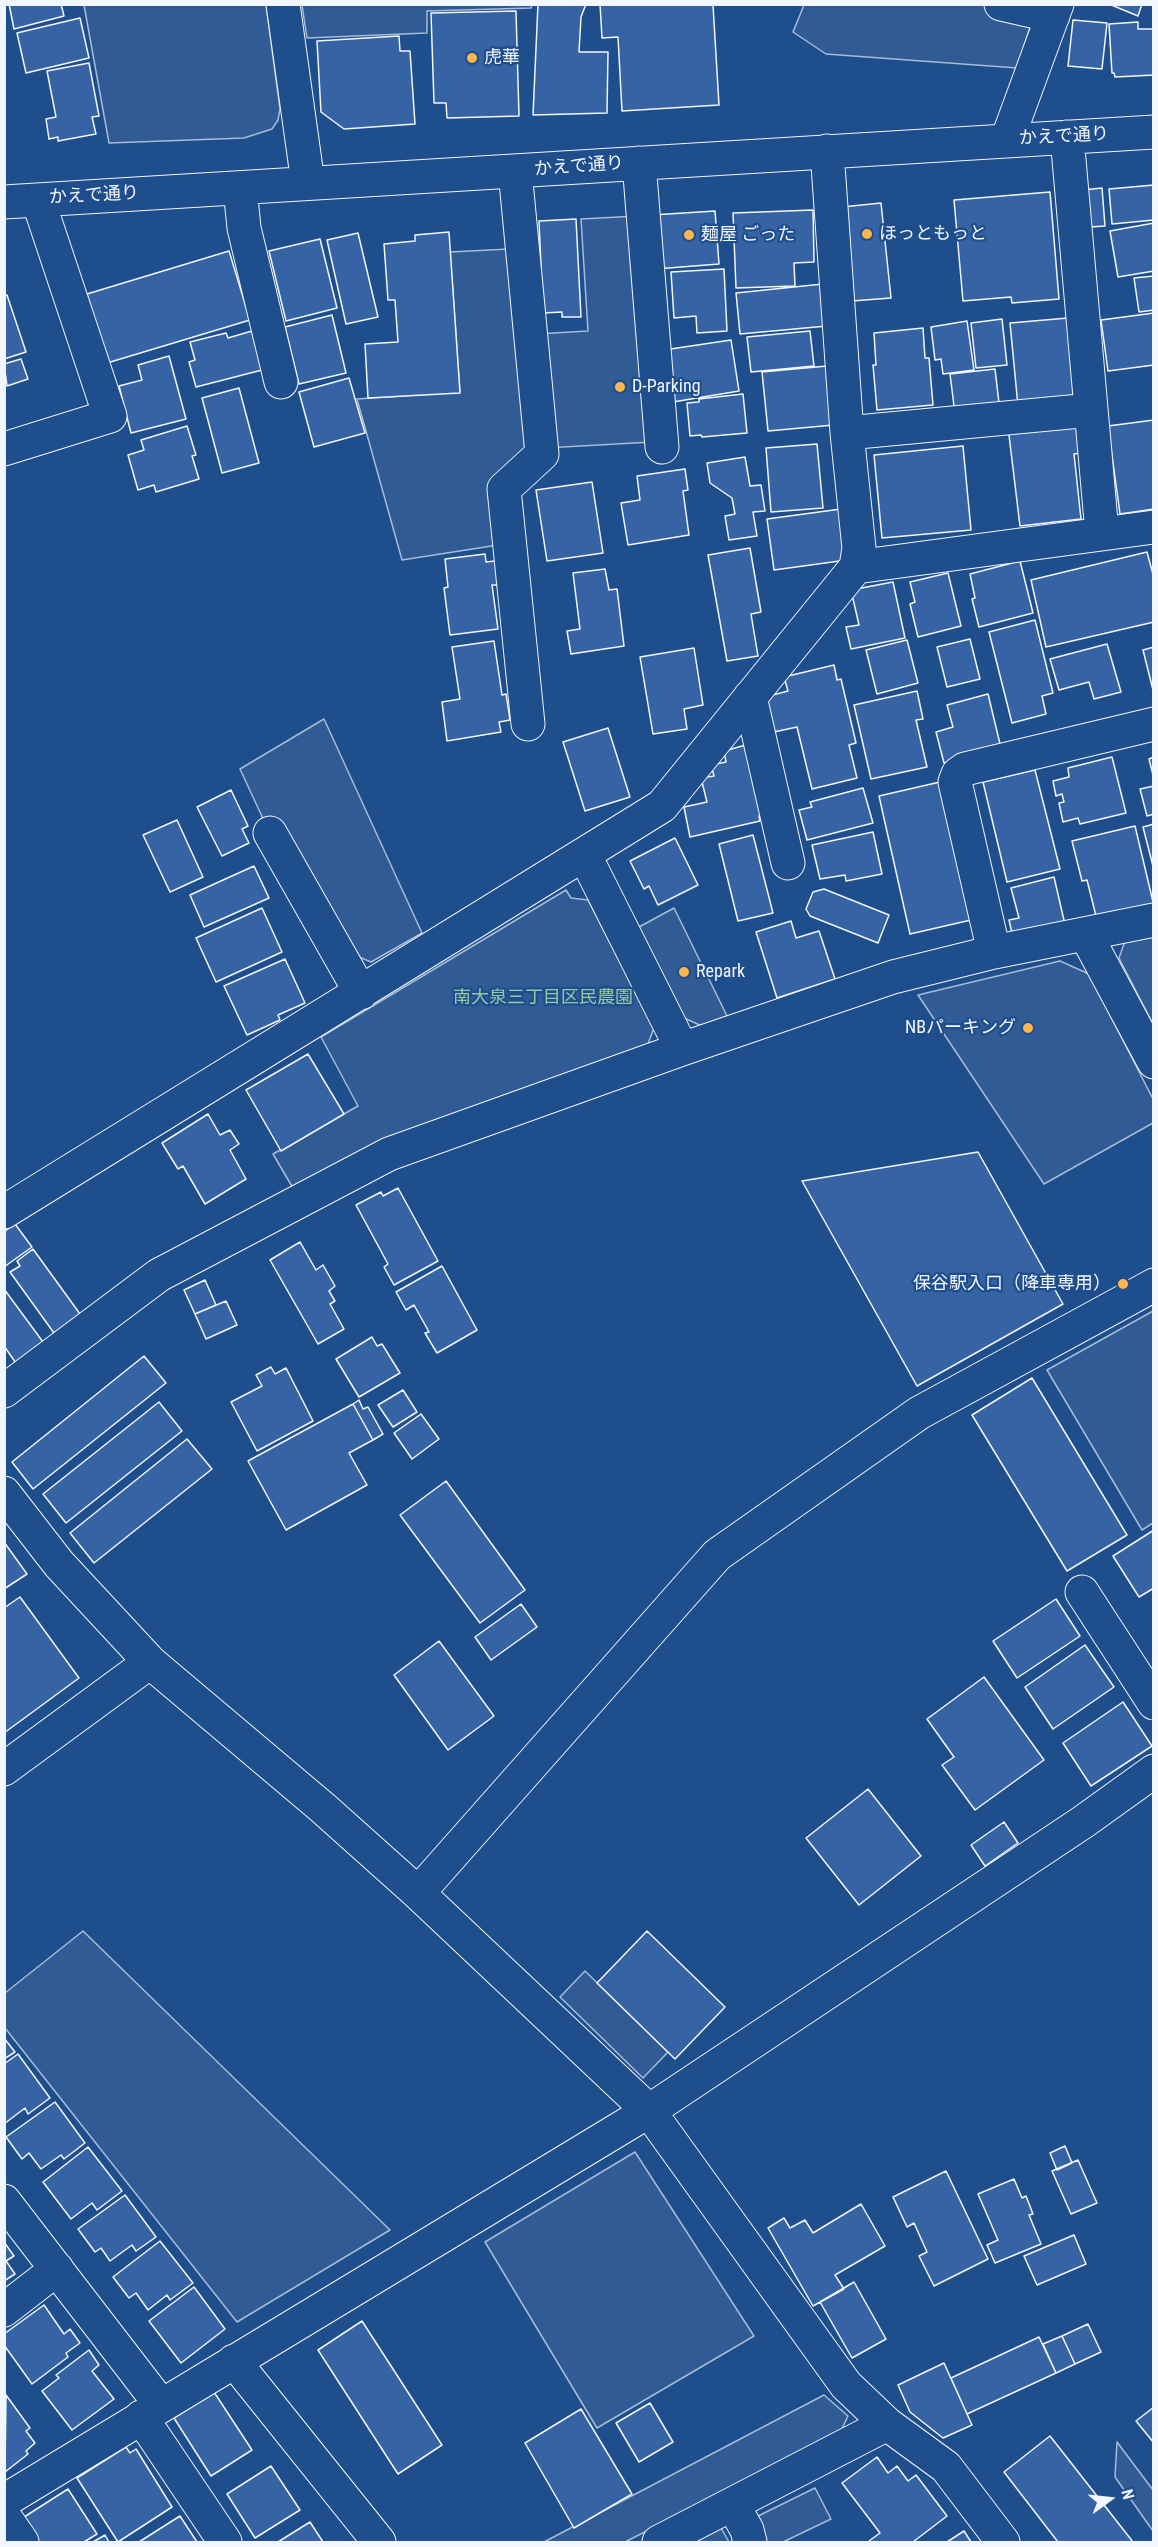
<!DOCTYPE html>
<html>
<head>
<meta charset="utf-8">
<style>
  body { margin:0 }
  #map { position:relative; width:1158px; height:2547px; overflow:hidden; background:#1f4e8c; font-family:"Roboto Condensed",sans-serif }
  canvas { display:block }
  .frame { position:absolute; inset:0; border:6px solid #f2f6ff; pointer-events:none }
  .north { position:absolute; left:1080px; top:2469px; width:60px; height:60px; -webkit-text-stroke:4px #1f4e8c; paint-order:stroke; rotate:75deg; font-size:16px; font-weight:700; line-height:24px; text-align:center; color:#f2f6ff }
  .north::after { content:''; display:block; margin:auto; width:21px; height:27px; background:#f2f6ff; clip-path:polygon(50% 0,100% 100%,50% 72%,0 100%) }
</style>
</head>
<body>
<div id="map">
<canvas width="1158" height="2547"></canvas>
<div class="frame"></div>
<div class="north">N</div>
</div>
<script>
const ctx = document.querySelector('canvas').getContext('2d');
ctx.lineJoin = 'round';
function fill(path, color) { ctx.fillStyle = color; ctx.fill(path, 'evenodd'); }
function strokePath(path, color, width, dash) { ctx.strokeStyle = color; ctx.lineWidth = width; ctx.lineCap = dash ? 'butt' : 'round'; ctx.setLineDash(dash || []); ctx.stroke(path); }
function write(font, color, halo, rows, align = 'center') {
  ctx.font = font + ' "Roboto Condensed","Noto Sans JP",sans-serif'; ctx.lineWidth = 4.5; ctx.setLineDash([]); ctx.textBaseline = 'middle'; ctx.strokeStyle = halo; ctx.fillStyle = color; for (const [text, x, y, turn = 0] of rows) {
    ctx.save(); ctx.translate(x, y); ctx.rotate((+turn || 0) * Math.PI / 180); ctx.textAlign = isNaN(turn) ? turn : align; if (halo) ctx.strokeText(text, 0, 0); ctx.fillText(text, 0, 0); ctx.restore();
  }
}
const built = new Path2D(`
  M84 5H266L280 109 278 120 272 129 244 138 109 143Z
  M302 5V4L532 5 531 8 427 11V33L307 38Z
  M804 5H1037L1017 68 826 54 793 32Z
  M637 216 652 442 527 449 498 545 402 560 357 399 460 392 450 252 529 248 536 334 588 331 581 219Z
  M324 719 422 933 371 962 352 954 265 823 240 769Z
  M566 890 571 898 588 900 654 1028 646 1049 297 1195 273 1154 358 1106 321 1037Z
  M674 908 728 1018 702 1026 684 1018 639 927Z
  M1153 934V1024L1119 958 1125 941Z
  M1060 961 1089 974 1153 1099V1123L1044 1184 918 995Z
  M1153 1311V1523L1142 1530 1047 1370Z
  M83 1931 390 2230 237 2322 5 2028V1993Z
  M585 1971 668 2052 643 2078 560 1997Z
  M635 2152 754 2336 597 2428 485 2242Z
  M824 2395 848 2416 840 2433 625 2542H544Z
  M1117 2442 1153 2490V2531L1115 2477Z
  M815 2488 831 2519 783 2542H764L752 2519Z
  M721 2528 729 2542H692Z`);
fill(built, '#305b95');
strokePath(built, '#a8bbd7', 1.5);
const building = new Path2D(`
  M9 4H61L64 16 14 29Z
  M538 4H586L581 17 579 52H608L607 113 533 115Z
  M600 4 713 5 719 105 622 111 618 37 602 38Z
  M1109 4H1142L1138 16Z
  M516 11 519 116 447 118 446 103H434L431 13Z
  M80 18 89 58 26 73 17 33Z
  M1073 20 1107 23 1102 69 1068 66Z
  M1138 22V29H1154V75L1115 77 1114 73H1112L1109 24Z
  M399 36 400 51H410L415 124 344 129 321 112 317 41Z
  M89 63 99 116 92 117 96 134 58 141V137L49 139 46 119 56 117 47 71Z
  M1154 185V220L1112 224 1109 189Z
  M1102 188 1105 226 1091 227 1083 190Z
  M1050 192 1059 299 1012 303 1011 297 963 301 954 200Z
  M881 203 891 298 852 301 842 207Z
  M813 210 814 262 794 263 795 286 736 288 733 213Z
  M715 211 719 264 656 269 652 215Z
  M576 219 581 317H562V312L543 313 539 221Z
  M1154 223V271L1118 277 1110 231Z
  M449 232 460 393 368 398 365 344 398 342 395 300H388L384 244 415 241V235Z
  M358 233 378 317 346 324 327 240Z
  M320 239 337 308 286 321 269 251Z
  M229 251 250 320 107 363 87 294Z
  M724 269 727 331 697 333 696 316 674 318 671 272Z
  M1154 276V310L1139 312 1134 278Z
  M823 284 827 326 740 334 736 293Z
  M7 295 26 352 4 359V296Z
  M1154 313V365L1108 371 1101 320Z
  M332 315 346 373 299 384 285 327Z
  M1068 318 1076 401 1018 406 1010 323Z
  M1002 319 1007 365 976 368 971 323Z
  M967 321 974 370 943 374 941 359 935 360 931 327Z
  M923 328 925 358H929L933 405 877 410 873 365H876L874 333Z
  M252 331 262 370 196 387 189 362 195 360 190 342 226 333 228 338Z
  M810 331 814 366 751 372 747 337Z
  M731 340 739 391 673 402 664 350Z
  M169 356 186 419 131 433 119 386 142 380 138 365Z
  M21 359 28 379 7 386 4 364Z
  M827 366 834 425 768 431 762 372Z
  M995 369 999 403 955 414 950 374Z
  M349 378 365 433 314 447 299 392Z
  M239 388 259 463 222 473 202 398Z
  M743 394 747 433 702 437 701 435 690 436 687 403 699 402V399Z
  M1078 419 1082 453 1074 454 1081 519 1020 526 1008 427Z
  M1154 420V509L1120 514 1108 426Z
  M187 426 196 455 192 456 199 479 156 492 154 485 138 490 128 455 144 450 141 440Z
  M817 444 823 508 771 512 766 448Z
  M963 446 971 530 882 538 874 455Z
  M745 457 750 486 761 485 765 511 753 512 757 536 729 540 725 516 735 514 732 498 710 483 707 463Z
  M685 469 688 490 683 491 689 535 628 545 621 503 640 500 637 476Z
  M592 482 603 553 547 561 536 490Z
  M841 509 847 560 774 570 767 519Z
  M750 548 761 612 751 614 758 656 727 661 708 555Z
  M1147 552 1154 578V622L1046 647 1031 580Z
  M485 554 486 562 495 561 499 585H492L498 629 450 635 444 588 448 587 445 559Z
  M1020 561 1033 613 979 627 972 599 975 598 970 574Z
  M605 569 609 590 617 589 624 646 571 654 567 631 580 629 573 573Z
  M948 573 961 626 918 637 910 604 915 602 910 582Z
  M893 582 905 638 851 649 846 627 859 625 851 590Z
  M1035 620 1053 693 1042 696 1046 714 1012 723 989 632Z
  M970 639 980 679 947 687 937 647Z
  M907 640 918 683 877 694 866 650Z
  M494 641 502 695 506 694 510 720 499 722 501 732 447 741 442 702 460 699 452 647Z
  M1107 644 1121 692 1094 699 1089 682 1059 690 1050 659Z
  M1154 647V694L1143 650Z
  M694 648 703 705 684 709 687 729 653 734 640 657Z
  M834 665 837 680 841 679 856 743 849 745 857 778 812 789 797 727 774 732 765 697 788 691 784 677Z
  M917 691 923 719 916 720 927 767 871 779 854 705Z
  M988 694 1001 748 944 763 936 732 953 727 947 705Z
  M608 728 630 797 585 811 563 742Z
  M746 745 763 815 759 816 760 821 690 837 684 807 707 802 701 778 714 776 711 765 726 762 724 751Z
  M1112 757 1126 813 1080 824 1078 818 1063 822 1059 803 1064 802 1062 794 1056 796 1053 781 1069 777 1068 768Z
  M1154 757V779L1149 759Z
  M1035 770 1060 869 1007 882 983 782Z
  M940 782 971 920 910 934 879 796Z
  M1154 786V814L1147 816 1140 789Z
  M863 788 873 823 807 840 799 810 812 807 810 802Z
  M231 790 248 826 242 829 249 843 222 856 197 807Z
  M177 820 203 877 170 892 143 835Z
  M1154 824V870L1143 827Z
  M1135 826 1154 906 1098 924 1087 880 1082 881 1072 841Z
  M873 832 882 874 846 881 845 875 820 879 812 845Z
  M753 835 773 913 738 921 719 844Z
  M675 838 698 885 658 905 649 886 644 889 630 861Z
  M254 866 269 898 204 927 190 895Z
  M1054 877 1066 929 1014 942 1009 920 1019 918 1011 888Z
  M824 889 889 915 878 943 810 916 806 909 813 892Z
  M262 908 282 952 216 982 196 938Z
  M791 921 796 938 819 931 835 979 777 998 756 932Z
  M285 959 305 1003 278 1015 280 1020 247 1035 224 986Z
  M308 1054 344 1114 281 1151 246 1090Z
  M208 1114 220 1135 230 1130 239 1144 230 1150 246 1179 205 1204 183 1166 178 1169 162 1143Z
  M978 1152 1063 1304 917 1386 802 1181Z
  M398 1188 438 1261 394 1285 384 1267 388 1264 356 1205 381 1192 383 1196Z
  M15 1224 32 1247 4 1267V1232Z
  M300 1242 316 1270 323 1265 335 1286 329 1291 335 1301 330 1304 344 1329 318 1344 270 1260Z
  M33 1249 80 1314 54 1333 10 1272 20 1266 17 1261Z
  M442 1266 477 1330 437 1353 425 1333 429 1332 414 1305 406 1310 396 1292Z
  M205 1280 216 1305 195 1314 184 1290Z
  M4 1289 46 1346 18 1366 4 1346Z
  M226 1301 237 1325 206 1339 195 1314Z
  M372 1337 377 1346 382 1344 400 1373 359 1397 336 1359Z
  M144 1356 166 1383 33 1489 12 1462Z
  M271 1367 275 1374 286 1368 313 1421 257 1451 231 1402 262 1386 256 1375Z
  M1032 1378 1127 1535 1067 1571 972 1415Z
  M403 1390 417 1412 393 1427 378 1405Z
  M359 1400 363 1409 368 1407 383 1434 373 1440 353 1404Z
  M159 1402 182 1431 66 1523 43 1494Z
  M353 1404 373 1440 349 1453 367 1485 286 1530 248 1461Z
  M421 1414 439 1439 412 1459 394 1433Z
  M187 1439 212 1469 94 1563 70 1533Z
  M446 1481 525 1590 480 1623 400 1515Z
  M1154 1530V1588L1139 1597 1113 1556Z
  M4 1542 27 1574 4 1589Z
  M20 1597 79 1678 4 1733V1608Z
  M1056 1599 1080 1636 1017 1678 993 1641Z
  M521 1604 537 1627 491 1660 475 1637Z
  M439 1641 494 1716 448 1750 394 1675Z
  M1085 1645 1114 1687 1053 1729 1025 1687Z
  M984 1677 1044 1760 975 1810 942 1765 954 1757 927 1719Z
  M1123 1702 1152 1746 1091 1786 1063 1743Z
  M868 1789 921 1856 859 1905 806 1838Z
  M1004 1822 1018 1843 985 1866 971 1845Z
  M647 1931 725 2007 675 2059 597 1983Z
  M4 2038 15 2052 4 2059Z
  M18 2054 50 2098 28 2114 25 2108 4 2124V2064Z
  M55 2102 85 2143 64 2159 61 2155 41 2169 29 2153 22 2159 6 2137Z
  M1065 2146 1072 2163 1057 2170 1050 2153Z
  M88 2147 122 2191 97 2210 92 2203 71 2219 43 2182Z
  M1078 2160 1097 2203 1071 2214 1052 2171Z
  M946 2171 988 2259 934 2286 919 2256 927 2252 914 2223 907 2227 893 2197Z
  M1014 2179 1022 2198 1026 2196 1033 2214 1029 2215 1041 2244 995 2263 987 2245 998 2240 978 2194Z
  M125 2195 156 2237 136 2251 132 2245 110 2261 101 2248 95 2252 78 2229Z
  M861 2204 885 2246 835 2275 844 2289 813 2306 768 2228 784 2218 790 2228 805 2220 813 2233Z
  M1074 2235 1086 2264 1037 2285 1024 2256Z
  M160 2241 193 2283 170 2300 167 2295 148 2310 136 2293 129 2298 113 2277Z
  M4 2242 14 2256 6 2261 15 2274 4 2281Z
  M854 2282 886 2339 852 2358 820 2302Z
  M194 2287 225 2329 181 2363 149 2321Z
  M44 2305 64 2334 70 2329 80 2343 66 2353 68 2357 32 2384 4 2345V2334Z
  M362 2321 442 2445 398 2474 318 2350Z
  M1088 2324 1101 2352 1075 2364 1062 2336Z
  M1062 2336 1075 2364 1056 2373 1043 2344Z
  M1039 2337 1056 2373 967 2414 951 2378Z
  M89 2350 99 2365 92 2371 114 2399 72 2430 42 2391 59 2378 56 2375Z
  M944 2363 972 2425 943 2438 910 2412 898 2385Z
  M214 2392 252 2450 211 2476 174 2418Z
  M6 2395 30 2428 26 2431 35 2443 26 2451 28 2454 5 2472Z
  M650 2403 673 2442 639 2462 616 2423Z
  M1154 2407V2443L1136 2421Z
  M581 2409 632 2494 574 2528 525 2443Z
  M1050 2436 1133 2542H1058L1004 2472Z
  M126 2447 130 2453 136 2449 172 2507 118 2542 77 2478Z
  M877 2457 888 2473 897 2466 908 2481 916 2475 947 2516 913 2542H870L869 2541 880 2533 842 2483Z
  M271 2466 300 2510 255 2538 227 2494Z
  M68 2489 97 2534 84 2542H35L21 2519Z
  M180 2516 197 2542H139Z
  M310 2522 323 2542H278Z
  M964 2531 971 2542H947Z
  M105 2535 109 2542H93Z`);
fill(building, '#3563a3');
strokePath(building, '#f2f6ff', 1.5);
const minor = new Path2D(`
  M283 4 308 183
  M1001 4 1053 16
  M1067 137 1102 533
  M1007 140 1057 4
  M639 163 662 447
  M515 171 542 454 504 489 528 724
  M240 188 244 228 281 382
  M4 202 1154 132
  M847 433 1091 410
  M4 449 110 416 38 200
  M856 567 1154 527
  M750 697 788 863
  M270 833 361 993
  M585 856 682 1049
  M1086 935 1154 1062
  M994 952 955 782 958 774 965 769 1154 724
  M4 1212 662 806 856 567 859 548 847 433 827 151
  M4 1391 159 1275 389 1154 682 1049 893 977 994 952 1154 920
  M4 1493 59 1564 150 1662 323 1808 418 1893 649 2111 846 2385 887 2424 946 2467 1003 2542
  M1082 1592 1154 1703
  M4 1769 150 1662
  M418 1893 717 1555 919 1413 1154 1285
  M4 2201 161 2405
  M4 2310 57 2269
  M234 2361 379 2542
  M141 2417 225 2542
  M4 2501 649 2111 1083 1822 1154 1771
  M733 2505 747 2530 750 2542
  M4 2516 22 2542
  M659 2542 887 2424`);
strokePath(minor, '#f2f6ff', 35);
strokePath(minor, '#1f4e8c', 33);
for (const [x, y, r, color] of [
  [472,58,6,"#ffb74d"],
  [867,234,6,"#ffb74d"],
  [689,235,6,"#ffb74d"],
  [620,387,6,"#ffb74d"],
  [684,972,6,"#ffb74d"],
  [1028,1028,6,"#ffb74d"],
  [1123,1284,6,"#ffb74d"]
]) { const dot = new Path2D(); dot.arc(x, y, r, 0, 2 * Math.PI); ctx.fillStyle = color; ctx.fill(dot); strokePath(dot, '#1f4e8c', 2); }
write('18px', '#f2f6ff', '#1f4e8c', [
  ["虎華",484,58],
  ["ほっともっと",879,234],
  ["麺屋 ごった",701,235],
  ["D-Parking",632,387],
  ["Repark",696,972],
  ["NBパーキング",1016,1028,"right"],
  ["保谷駅入口（降車専用）",1111,1284,"right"]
], 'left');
write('18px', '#f2f6ff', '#1f4e8c', [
  ["かえで通り",1064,137,-3],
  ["かえで通り",579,167,-4],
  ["かえで通り",94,196,-3]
]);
write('18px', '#97c8a6', '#1f4e8c', [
  ["南大泉三丁目区民農園",543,998]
]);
</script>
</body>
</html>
